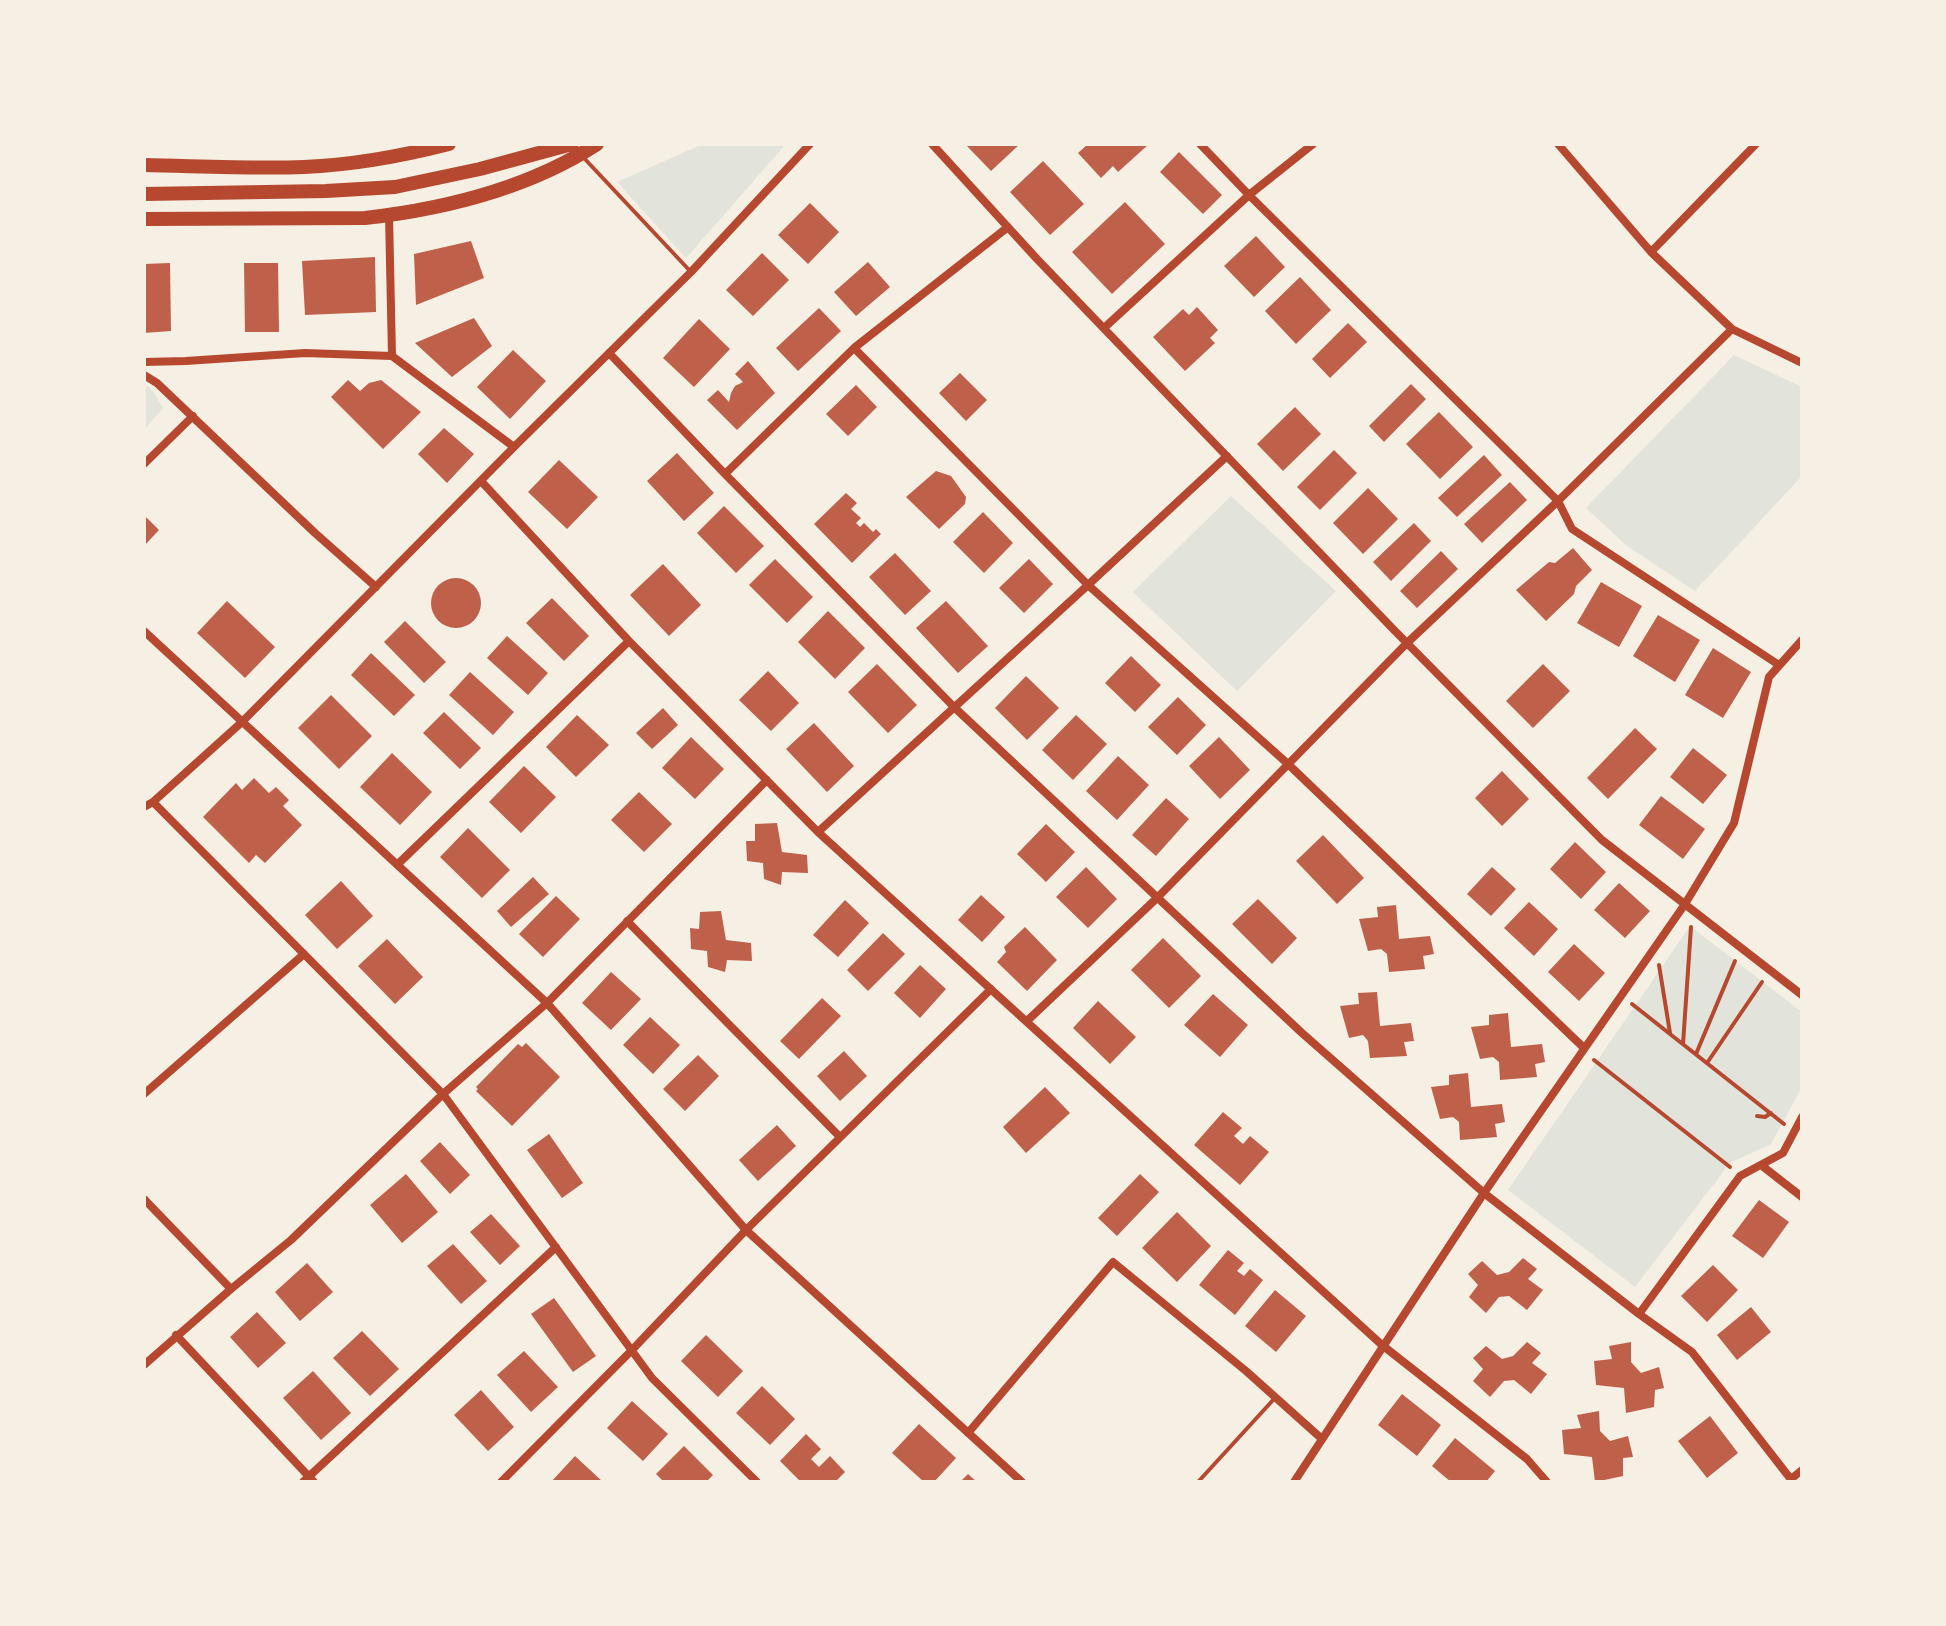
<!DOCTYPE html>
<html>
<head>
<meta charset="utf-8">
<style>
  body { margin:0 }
  #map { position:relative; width:1946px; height:1626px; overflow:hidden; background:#f6efe4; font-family:"Fira Sans",sans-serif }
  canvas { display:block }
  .frame { position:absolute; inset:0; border:146px solid #f6efe4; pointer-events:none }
</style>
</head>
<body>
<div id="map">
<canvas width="1946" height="1626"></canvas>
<div class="frame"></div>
</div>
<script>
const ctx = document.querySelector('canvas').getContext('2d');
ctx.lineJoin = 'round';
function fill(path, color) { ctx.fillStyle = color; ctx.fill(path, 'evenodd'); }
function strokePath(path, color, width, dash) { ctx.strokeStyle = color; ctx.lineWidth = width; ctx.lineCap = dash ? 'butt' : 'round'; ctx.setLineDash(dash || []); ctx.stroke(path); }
fill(new Path2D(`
  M703 144H786L686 258 617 182Z
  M1734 355 1802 387V476L1695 591 1627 546 1586 508Z
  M144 384 153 391 163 408 144 430Z
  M1231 496 1336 591 1237 691 1133 592Z
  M1690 926 1802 1012V1087L1771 1144 1730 1163 1635 1287 1508 1190Z`), '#e2e4dc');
fill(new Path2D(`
  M965 144H1020L991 171Z
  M1088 144H1149L1118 172 1113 166 1101 178 1078 153Z
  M1179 152 1222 195 1203 214 1160 172Z
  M1043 161 1084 204 1050 235 1010 192Z
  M1125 202 1165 244 1112 294 1072 252Z
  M810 203 839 232 808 264 778 235Z
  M1256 236 1285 267 1254 297 1224 266Z
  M471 241 484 278 416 305 414 254Z
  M762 253 789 280 753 316 726 290Z
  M375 257 376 312 305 315 302 261Z
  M868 262 890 287 856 316 834 292Z
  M170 263 171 331 144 333V264Z
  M244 263H278L279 332H245Z
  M1300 277 1331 310 1296 344 1265 311Z
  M1197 307 1218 330 1210 338 1215 343 1185 371 1153 337 1183 309 1189 315Z
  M819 308 841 331 798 371 776 348Z
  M474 318 492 346 452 377 415 343Z
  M699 319 730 349 694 387 663 358Z
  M1348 323 1367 342 1330 378 1312 359Z
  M513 350 546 381 510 419 477 387Z
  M748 361 775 393 737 430 707 400 718 390 729 402 731 393 735 386 743 382 735 374Z
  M960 373 987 400 966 421 939 393Z
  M348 380 360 391 369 383 381 380 421 412 383 449 331 397Z
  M1411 384 1426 399 1384 442 1369 426Z
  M856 385 877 407 848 436 826 414Z
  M1295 407 1321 434 1283 471 1257 444Z
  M1439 412 1473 447 1440 479 1406 444Z
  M444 428 474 454 447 483 418 454Z
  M1334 450 1357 473 1320 510 1297 487Z
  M677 453 714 493 684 521 647 481Z
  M1484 455 1502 475 1457 517 1438 498Z
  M559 460 598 497 567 529 528 492Z
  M936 471 951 476 966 497 965 504 939 529 906 497Z
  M1510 482 1527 500 1482 543 1464 524Z
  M1368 488 1398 519 1363 554 1333 523Z
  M846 493 857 503 851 509 861 518 856 523 860 527 864 523 873 532 876 529 881 534 852 563 814 524Z
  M724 506 764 546 736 573 697 533Z
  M983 512 1013 543 984 573 953 542Z
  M144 515 159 530 144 546Z
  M1414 523 1431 541 1391 581 1373 562Z
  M1573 548 1592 570 1576 586 1574 594 1546 621 1516 590 1549 562 1555 563Z
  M1441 551 1458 569 1417 608 1400 591Z
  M895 553 931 591 905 615 869 577Z
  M775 559 813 597 787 623 749 585Z
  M1029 559 1053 584 1024 613 999 588Z
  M663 564 701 605 669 636 630 595Z
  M431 603a25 25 0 1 1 50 0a25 25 0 1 1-50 0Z
  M1601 582 1642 606 1619 647 1577 623Z
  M552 598 589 636 564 661 526 623Z
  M227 601 275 647 245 678 197 633Z
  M946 601 988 646 958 673 916 628Z
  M828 611 865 648 835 679 798 642Z
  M1658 615 1700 640 1675 682 1633 656Z
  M405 621 446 662 424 683 384 642Z
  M507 636 548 673 528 695 487 658Z
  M1713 648 1751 672 1723 718 1685 695Z
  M371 653 415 695 394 716 351 675Z
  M1131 656 1161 685 1135 712 1105 683Z
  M877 664 917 705 888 733 848 692Z
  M1543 664 1570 691 1533 728 1506 701Z
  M768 671 799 703 771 731 739 700Z
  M470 672 514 712 493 735 449 695Z
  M1026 676 1059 708 1027 740 995 708Z
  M331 695 372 736 339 769 298 728Z
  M1178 697 1206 725 1177 755 1148 727Z
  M663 708 678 725 652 749 636 733Z
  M444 712 481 748 460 769 423 733Z
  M577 715 609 745 576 777 546 747Z
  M1076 715 1107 744 1073 780 1042 750Z
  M814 723 854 766 827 792 786 749Z
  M1635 728 1657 749 1608 799 1587 778Z
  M691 737 724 769 695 799 662 768Z
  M1219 737 1250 770 1220 799 1189 766Z
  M1693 748 1727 775 1703 804 1670 777Z
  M392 753 432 792 400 825 360 787Z
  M1118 756 1149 785 1117 820 1086 791Z
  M524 766 556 797 521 833 489 802Z
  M1502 771 1529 799 1502 826 1475 798Z
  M254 778 269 793 276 787 289 800 283 806 302 825 265 863 256 855 249 863 203 817 236 783 242 790Z
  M639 792 672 824 644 852 611 820Z
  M1661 796 1705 829 1683 859 1639 825Z
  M1166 798 1189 819 1156 856 1132 835Z
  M777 823 782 852 807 855 808 873 782 872 781 885 764 879 763 863 747 861 746 841H755V824Z
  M1046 824 1075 852 1046 882 1017 854Z
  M468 828 510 870 482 898 440 857Z
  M1323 835 1364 878 1337 904 1296 861Z
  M1575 842 1606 872 1581 899 1550 869Z
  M1086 867 1117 899 1088 928 1056 897Z
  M1492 867 1516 889 1491 916 1467 894Z
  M533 877 549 894 511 927 497 911Z
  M341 881 373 916 337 949 305 915Z
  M1619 883 1650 911 1625 938 1594 910Z
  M981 895 1005 917 982 942 958 920Z
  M556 896 580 919 543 957 519 934Z
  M1258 899 1297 938 1272 964 1232 924Z
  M845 900 869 923 838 957 813 935Z
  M1529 902 1558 929 1534 956 1504 928Z
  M1396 905 1399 939 1430 936 1434 954 1423 956 1425 969 1389 972 1387 954 1381 949 1368 951 1359 919 1378 917 1377 907Z
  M721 911 726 940 751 943 752 961 727 960 725 972 708 967 707 951 691 949 690 928 699 929 700 912Z
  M1025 927 1057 960 1027 991 997 962 1006 952 1004 947Z
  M883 933 905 954 868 991 847 970Z
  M1163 938 1201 976 1169 1008 1131 970Z
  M387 939 423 977 395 1004 358 966Z
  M1574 944 1605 973 1579 1001 1548 972Z
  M920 965 946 989 920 1018 894 993Z
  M611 972 641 999 611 1030 582 1003Z
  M1377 992 1380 1026 1411 1023 1414 1041 1404 1042 1407 1056 1370 1058 1368 1041 1363 1035 1349 1038 1340 1006 1359 1004 1358 993Z
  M1213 994 1248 1025 1220 1057 1184 1025Z
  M822 998 841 1016 799 1059 780 1041Z
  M1098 1001 1136 1037 1110 1064 1073 1028Z
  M1508 1013 1511 1047 1542 1044 1545 1062 1535 1064 1537 1077 1500 1080 1499 1062 1493 1057 1480 1059 1471 1027 1489 1025V1015Z
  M650 1017 680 1045 653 1074 623 1045Z
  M526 1043 560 1077 512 1126 476 1091 478 1089 476 1087 518 1044 522 1047Z
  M844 1051 867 1076 840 1101 817 1076Z
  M698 1055 719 1076 685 1111 663 1089Z
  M1468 1073 1471 1107 1502 1104 1505 1122 1495 1124 1497 1137 1460 1140 1459 1122 1453 1117 1440 1119 1431 1087 1449 1085V1075Z
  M1045 1087 1070 1113 1026 1153 1003 1127Z
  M1223 1112 1242 1128 1234 1136 1243 1144 1250 1136 1269 1152 1240 1185 1194 1145Z
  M777 1125 796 1146 758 1181 739 1160Z
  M549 1134 583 1183 562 1198 527 1150Z
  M440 1142 470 1175 450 1194 420 1161Z
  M406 1174 438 1212 402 1243 370 1205Z
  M1140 1174 1159 1192 1117 1236 1098 1218Z
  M1759 1200 1789 1222 1763 1258 1732 1236Z
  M1177 1212 1211 1246 1177 1282 1142 1248Z
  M491 1214 520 1246 500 1265 470 1232Z
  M453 1244 487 1281 461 1304 427 1266Z
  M1228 1250 1244 1263 1237 1271 1244 1276 1250 1269 1263 1280 1235 1315 1199 1285Z
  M1523 1258 1537 1269 1528 1279 1543 1290 1527 1310 1509 1296 1499 1297 1486 1313 1469 1297 1478 1285 1468 1274 1482 1261 1497 1275 1509 1272Z
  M307 1263 333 1292 300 1321 275 1292Z
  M1713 1265 1738 1290 1707 1322 1681 1296Z
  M1275 1290 1306 1316 1276 1352 1245 1326Z
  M554 1298 596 1356 573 1372 531 1314Z
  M1751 1307 1771 1332 1737 1360 1717 1335Z
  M257 1312 286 1343 258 1368 230 1337Z
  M362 1331 399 1369 370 1396 333 1358Z
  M706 1335 743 1371 718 1397 681 1361Z
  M1527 1342 1541 1353 1532 1363 1547 1374 1531 1394 1514 1380 1504 1381 1490 1397 1473 1381 1483 1369 1473 1358 1486 1346 1502 1359 1513 1356Z
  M1631 1342V1362L1641 1373 1659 1367 1664 1388 1655 1390 1654 1407 1626 1413 1624 1388 1596 1385 1594 1361 1612 1359 1609 1346Z
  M524 1351 558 1387 531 1412 497 1375Z
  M313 1371 351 1413 321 1440 283 1398Z
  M762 1386 795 1419 770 1445 736 1413Z
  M481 1390 514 1427 488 1451 454 1415Z
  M1402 1394 1441 1425 1417 1456 1378 1425Z
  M632 1401 668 1434 643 1461 607 1428Z
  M1599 1411 1600 1431 1610 1441 1628 1436 1633 1457 1623 1458V1476L1595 1482 1592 1457 1564 1454 1562 1430 1581 1428 1577 1415Z
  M1710 1416 1738 1453 1707 1478 1678 1441Z
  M919 1424 956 1458 934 1482H924L892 1453Z
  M806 1434 821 1449 811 1459 819 1467 830 1456 845 1472 835 1482H801L780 1461Z
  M1455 1438 1495 1471 1486 1482H1451L1432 1466Z
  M684 1446 713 1475 706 1482H664L656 1474Z
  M575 1456 603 1482H551Z
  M968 1474 977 1482H960Z`), '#bf614a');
strokePath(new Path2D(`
  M1659 965 1670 1033
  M1632 1004 1784 1124
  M1683 1044 1691 927
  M1696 1054 1735 961
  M1594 1060 1730 1167
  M1707 1063 1762 982
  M1757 1116 1765 1117 1771 1113`), '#b5482f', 4);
strokePath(new Path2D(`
  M583 157 691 272
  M1198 1482 1274 1399`), '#b5482f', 4);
strokePath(new Path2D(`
  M932 144 1037 259 1395 631 1602 840 1802 995
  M1200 144 1249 195 1558 501 1572 529 1779 665
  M1558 144 1651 252 1732 329 1802 363
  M389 215 392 356
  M1651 252 1756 144
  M1104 328 1249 195 1313 144
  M854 348 1088 585 1288 764 1584 1048
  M609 353 725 474 955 708 1302 1033 1484 1193 1639 1314 1692 1352 1793 1482
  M144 362 186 361 305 353 392 356 514 447
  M144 375 157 383 315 533 376 587
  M144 464 193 416
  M725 474 854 348 1008 227
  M481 481 629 641 818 832 1382 1345 1527 1459 1547 1482
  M144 631 547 1003 746 1230 1022 1482
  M153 802 443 1094 652 1378 757 1482
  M144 807 153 802 242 722 514 447 691 272 810 144
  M818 832 1088 585 1227 456
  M398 864 629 641
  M627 921 840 1137
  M1027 1021 1157 898 1407 643 1558 501 1732 329
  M144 1094 304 954
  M1761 1165 1802 1197
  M144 1199 231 1289
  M1639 1314 1740 1176 1783 1153 1802 1117
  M176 1335 314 1482
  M144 1365 231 1289 291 1240 443 1094 547 1003 767 780
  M968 1433 1113 1262 1246 1371 1322 1439
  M1791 1479 1802 1470
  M303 1482 556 1247
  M501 1482 632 1350 746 1230 991 989
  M1294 1482 1484 1193 1685 904 1734 823 1769 677 1802 640`), '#b5482f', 8);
strokePath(new Path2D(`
  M144 165C197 166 251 169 304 167 352 165 402 156 449 144
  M144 194 326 191 395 187 480 169 572 144
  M144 219 365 218C445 209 529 188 597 144`), '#b5482f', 14);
</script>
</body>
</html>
